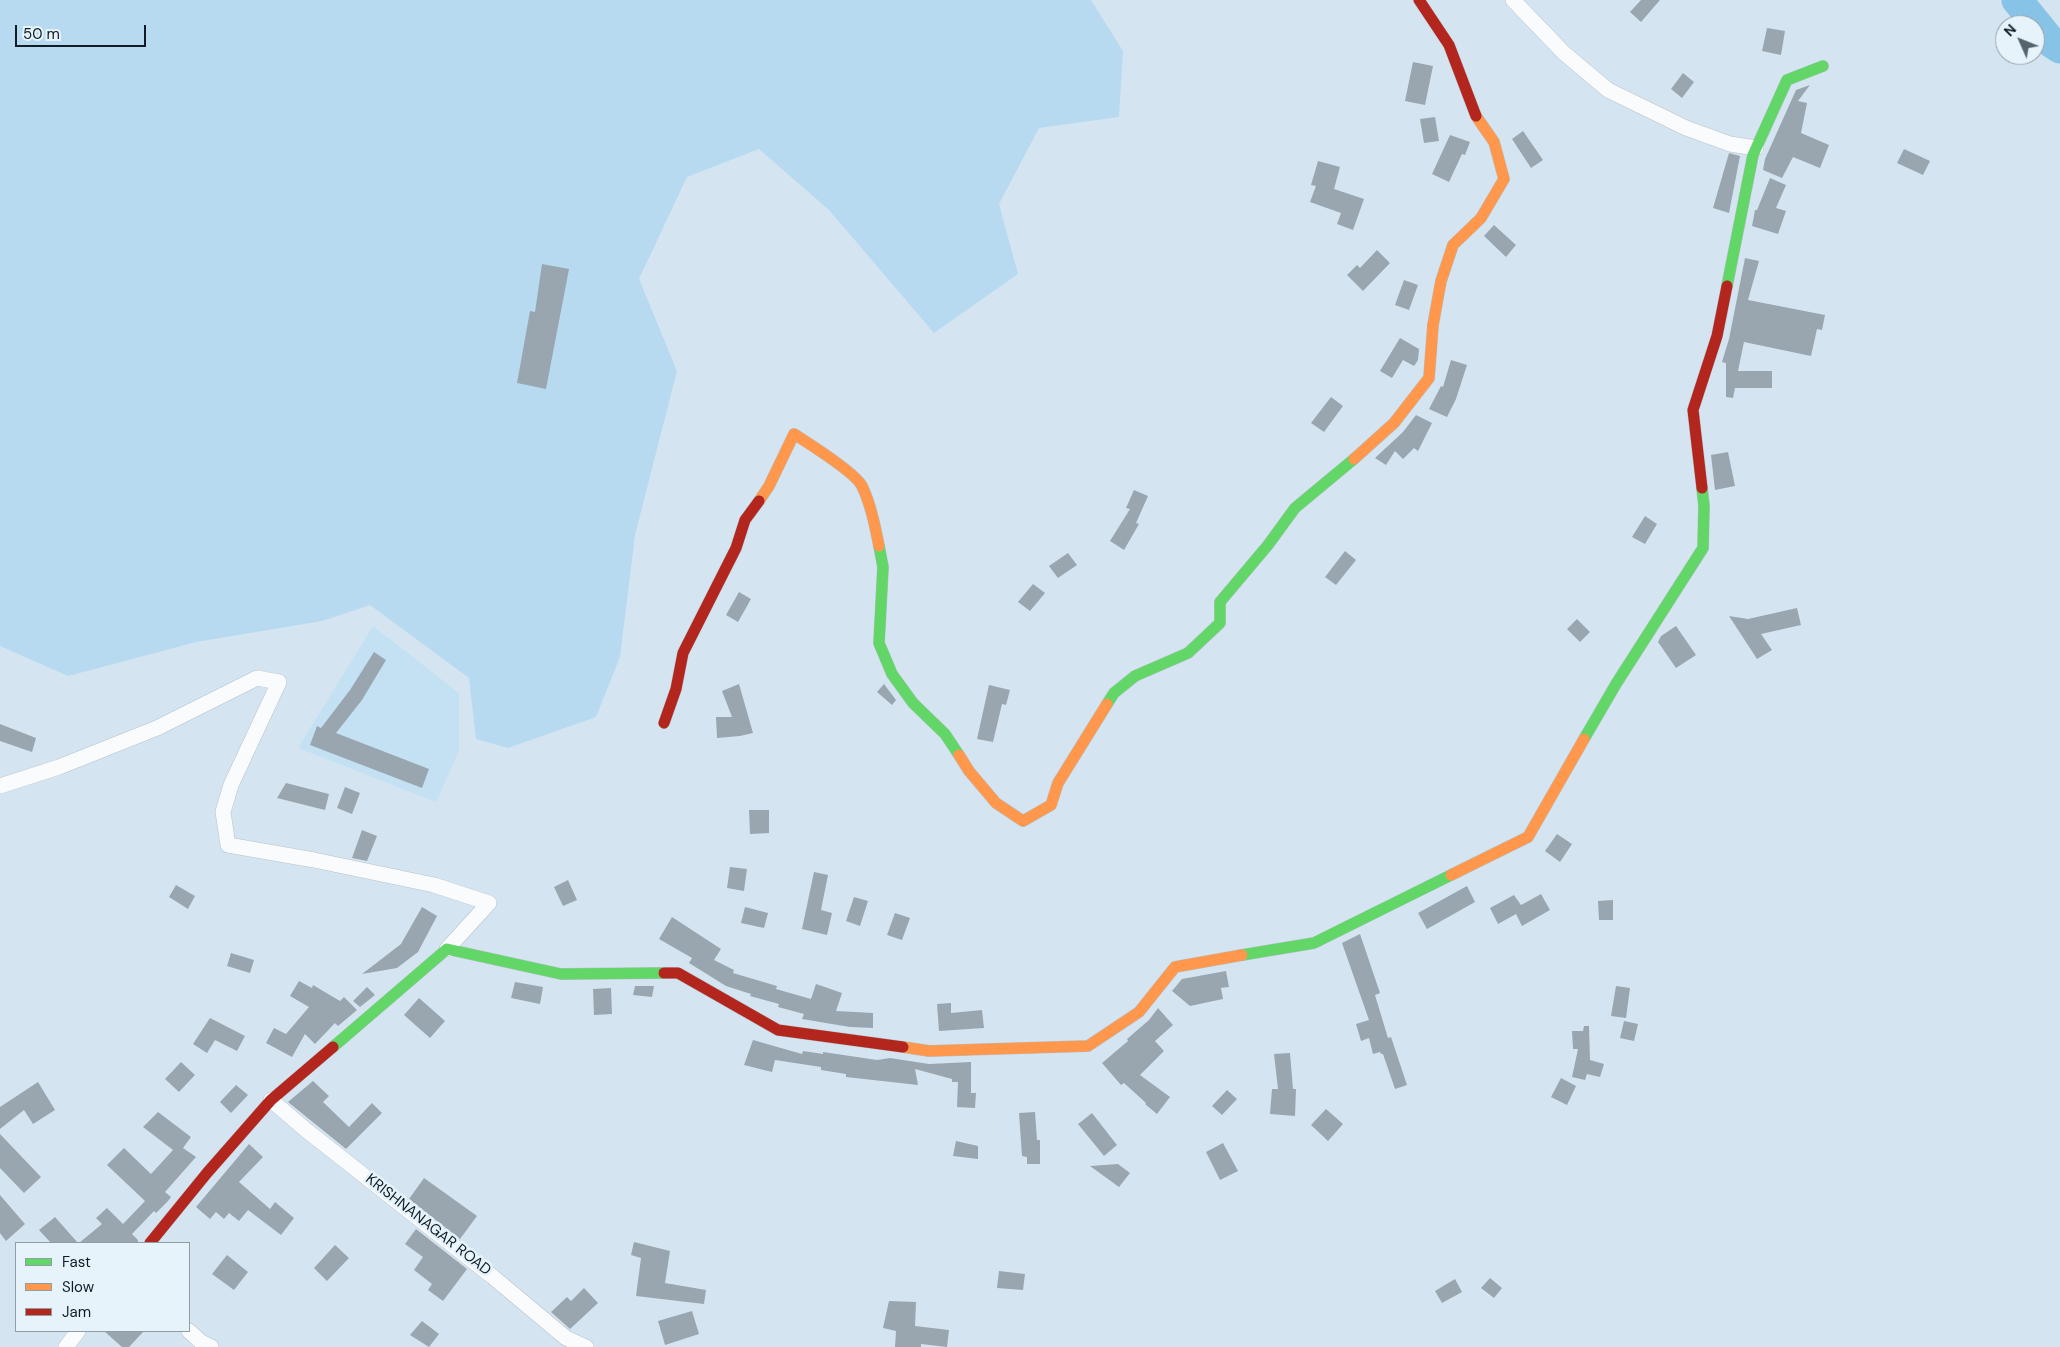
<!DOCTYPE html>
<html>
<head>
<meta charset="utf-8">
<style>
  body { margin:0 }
  #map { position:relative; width:2060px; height:1347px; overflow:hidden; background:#d4e5f1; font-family:"DM Sans",sans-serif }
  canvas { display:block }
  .legend { position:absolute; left:15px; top:1242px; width:175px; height:90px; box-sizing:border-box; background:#e6f3fb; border:1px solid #919da5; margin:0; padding:6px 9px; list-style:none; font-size:15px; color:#111d24 }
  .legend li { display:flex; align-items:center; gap:10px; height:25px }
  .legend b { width:25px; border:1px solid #919da5 }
  .north { position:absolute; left:1995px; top:15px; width:50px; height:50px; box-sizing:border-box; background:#e6f3fb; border:1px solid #919da5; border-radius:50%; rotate:314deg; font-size:14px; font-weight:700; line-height:20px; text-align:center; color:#111d24 }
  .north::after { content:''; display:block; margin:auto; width:18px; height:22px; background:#55636c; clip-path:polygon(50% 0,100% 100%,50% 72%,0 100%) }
  .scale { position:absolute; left:15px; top:25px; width:131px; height:22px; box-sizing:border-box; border:2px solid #111d24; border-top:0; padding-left:6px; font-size:15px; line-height:18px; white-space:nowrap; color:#111d24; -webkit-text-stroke:4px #e6f3fb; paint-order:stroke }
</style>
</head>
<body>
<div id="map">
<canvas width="2060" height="1347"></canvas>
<ul class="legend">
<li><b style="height:6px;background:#63d668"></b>Fast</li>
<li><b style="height:6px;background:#ff974d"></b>Slow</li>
<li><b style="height:6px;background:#b3261e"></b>Jam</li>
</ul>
<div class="north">N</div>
<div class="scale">50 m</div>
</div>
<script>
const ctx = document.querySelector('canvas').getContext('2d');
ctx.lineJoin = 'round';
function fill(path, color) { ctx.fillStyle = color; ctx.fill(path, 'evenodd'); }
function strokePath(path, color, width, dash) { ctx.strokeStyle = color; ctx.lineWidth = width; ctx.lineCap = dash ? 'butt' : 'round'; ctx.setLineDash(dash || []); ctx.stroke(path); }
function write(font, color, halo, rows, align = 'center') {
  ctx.font = font + ' "DM Sans",sans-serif'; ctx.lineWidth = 5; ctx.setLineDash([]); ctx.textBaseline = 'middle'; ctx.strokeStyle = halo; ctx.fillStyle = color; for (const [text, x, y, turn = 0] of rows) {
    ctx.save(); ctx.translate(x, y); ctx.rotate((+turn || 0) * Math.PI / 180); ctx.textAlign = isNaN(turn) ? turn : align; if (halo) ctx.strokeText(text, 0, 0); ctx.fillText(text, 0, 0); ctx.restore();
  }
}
fill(new Path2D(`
  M373 626 459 693V751L436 802 298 748Z`), '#c4e1f4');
fill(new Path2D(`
  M0 0H1091L1123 51 1119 117 1039 128 999 204 1018 274 934 333 829 210 759 149 687 177 639 279 677 371 635 535 620 657 596 717 508 748 476 739 469 678 370 605 322 621 196 642 68 676 0 646Z`), '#b7daf0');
strokePath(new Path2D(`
  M2017 0 2051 42 2060 48`), '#86c3e7', 31);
fill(new Path2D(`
  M1641 0H1660L1641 22 1630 12Z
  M1767 28 1785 31 1781 55 1762 51Z
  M1413 62 1433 66 1425 105 1405 101Z
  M1683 73 1694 82 1682 98 1671 89Z
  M1810 85 1798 101 1807 103 1801 133 1829 145 1820 168 1793 157 1782 178 1763 170 1765 159 1796 90Z
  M1435 117 1439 141 1424 143 1420 119Z
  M1523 131 1543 160 1531 168 1512 139Z
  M1450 135 1470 142 1465 155 1462 154 1449 182 1432 174Z
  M1904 149 1930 161 1923 175 1897 163Z
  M1729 153 1740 156 1729 213 1713 208Z
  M1318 161 1340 167 1334 189 1364 199 1353 230 1337 224 1341 213 1310 202 1316 186 1311 185Z
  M1770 178 1786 185 1776 208 1786 211 1778 234 1752 226 1755 210H1757Z
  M1494 225 1516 245 1506 257 1484 236Z
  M1377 250 1390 263 1363 291 1347 275 1357 265 1360 268Z
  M1745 258 1759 261 1748 300 1825 315 1822 330 1817 329 1811 356 1744 342 1738 371H1772V388H1735L1733 398 1726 397V363L1722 362 1729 339Z
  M542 264 569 269 546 389 517 383 530 311 535 312Z
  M1404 280 1418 285 1409 310 1395 305Z
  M1400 338 1419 349 1418 360 1414 366 1403 360 1392 378 1380 371Z
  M1451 360 1467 365 1456 399 1447 417 1429 409 1441 386 1443 387Z
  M1331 397 1343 406 1324 432 1311 423Z
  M1416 415 1432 423 1418 451 1414 448 1403 459 1395 451 1386 465 1375 458 1403 432Z
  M1728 452 1735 486 1715 490 1711 455Z
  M1134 490 1148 496 1136 523 1139 524 1124 550 1110 541 1130 509 1126 508Z
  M1645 516 1657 524 1645 544 1632 537Z
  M1345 551 1356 560 1336 585 1325 577Z
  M1068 553 1077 565 1058 578 1049 566Z
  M1033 584 1045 593 1030 611 1018 602Z
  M739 592 751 599 738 622 726 615Z
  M1797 608 1801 625 1761 634 1772 650 1757 659 1729 616 1748 619Z
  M1577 619 1590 632 1580 642 1567 629Z
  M1676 626 1696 655 1676 668 1658 642 1661 636Z
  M374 652 386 660 362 700 336 733 429 769 422 788 310 745 317 726 321 728 350 690Z
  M739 684 753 733 740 736 717 738 716 717H732L722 691Z
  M884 684 896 700 892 705 877 692Z
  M989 685 1010 690 1006 705 1002 704 993 742 977 739Z
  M0 724 36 738 32 752 0 741Z
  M286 783 329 794 325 810 277 798Z
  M345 787 360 793 352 814 337 808Z
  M749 810H769V833L750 834Z
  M362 830 377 836 367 861 352 858Z
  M1557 834 1572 844 1560 862 1545 851Z
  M730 867 747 869 744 891 727 888Z
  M814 872 828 875 821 910 832 913 827 935 802 929Z
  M568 880 577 900 563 906 554 887Z
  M176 885 195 896 188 909 169 897Z
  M1467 886 1475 902 1427 929 1418 913Z
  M1541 894 1550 910 1522 926 1516 914 1498 924 1490 908 1514 895 1521 905Z
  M854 897 868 901 860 926 846 921Z
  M1613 900V920H1599L1598 901Z
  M422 907 437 916 418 952 397 968 362 974 401 944Z
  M745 907 768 913 764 928 741 923Z
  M895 913 910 918 902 940 887 935Z
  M672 917 721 949 714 960 734 970 733 973 777 986 776 989 811 999 816 984 842 993 836 1011 873 1013V1028L850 1027 802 1019 804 1014 778 1007 779 1004 750 996 751 994 726 986 689 963 692 958 659 939Z
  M1360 934 1380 993 1375 995 1388 1038 1391 1037 1407 1085 1395 1089 1383 1054H1381L1380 1052 1373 1054 1369 1038 1361 1041 1356 1024 1369 1020 1342 943Z
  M231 953 254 960 250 973 227 966Z
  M1226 971 1229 987 1221 988 1223 999 1190 1006 1172 991 1182 979Z
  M299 981 312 988 313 985 340 1001 344 997 357 1010 338 1026 335 1023 315 1044 305 1034 292 1057 266 1043 274 1028 286 1034 309 1007 290 996Z
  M515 982 543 987 540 1004 511 998Z
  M635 986H654L652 997 633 995Z
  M1616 986 1630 988 1626 1018 1611 1016Z
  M367 987 375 995 360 1007 353 1001Z
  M611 988 612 1014 594 1015 593 989Z
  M419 998 445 1021 430 1038 404 1015Z
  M951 1003V1013L982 1010 984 1028 939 1031 937 1004Z
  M1158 1008 1173 1025 1155 1041 1164 1051 1140 1075 1170 1097 1157 1114 1145 1104 1146 1103 1124 1083 1121 1085 1102 1063 1128 1041 1127 1039 1149 1020Z
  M210 1018 245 1036 237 1051 215 1040 207 1053 193 1044Z
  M1624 1021 1638 1024 1634 1041 1620 1038Z
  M1584 1026H1589L1590 1060 1604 1064 1600 1077 1587 1074 1585 1080 1572 1077 1578 1049H1573L1572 1031H1583Z
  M753 1040 802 1054 803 1051 823 1054V1052L877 1060 890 1058 929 1064 971 1062V1093H976L975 1108 957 1107 958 1082H952V1079L915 1069 918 1085 846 1077V1074L821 1070V1067L775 1060 772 1072 744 1065Z
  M1290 1053 1293 1089H1296L1295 1116 1270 1114 1272 1089H1278L1274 1054Z
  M181 1062 195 1075 179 1092 165 1079Z
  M1561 1078 1576 1086 1567 1105 1551 1097Z
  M313 1081 329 1096 323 1102 349 1127 372 1103 382 1113 346 1149 288 1102Z
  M38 1082 55 1110 33 1124 24 1110 0 1129V1107Z
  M236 1085 248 1095 231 1113 220 1102Z
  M1227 1090 1237 1099 1222 1115 1212 1106Z
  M1326 1109 1343 1124 1328 1141 1311 1125Z
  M158 1112 191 1137 183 1148 196 1157 165 1192 171 1197 168 1201 156 1213 154 1211 132 1234 138 1240V1243H79L102 1224 96 1218 107 1208 123 1224 145 1201 107 1165 124 1148 151 1174 173 1150 143 1127Z
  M1035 1112 1037 1140H1040V1164H1027V1157L1022 1156 1019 1113Z
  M1092 1113 1117 1145 1104 1156 1078 1124Z
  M0 1134 41 1177 24 1193 0 1168Z
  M956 1141 978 1146V1159L953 1156Z
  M1223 1143 1238 1171 1220 1180 1206 1152Z
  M249 1144 263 1157 239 1182 270 1209 275 1202 294 1218 281 1235 248 1210 239 1221 229 1213 224 1219 216 1212 210 1219 196 1207Z
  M1118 1164 1130 1173 1119 1187 1090 1166Z
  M424 1178 477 1216 460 1239 409 1199Z
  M0 1195 25 1224 6 1241 0 1233Z
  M55 1217 78 1243H51L39 1230Z
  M416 1229 467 1269 443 1301 428 1290 432 1284 414 1270 423 1257 405 1244Z
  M634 1242 670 1251 665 1283 706 1290 704 1304 636 1296 641 1258 631 1255Z
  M335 1245 349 1258 327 1281 314 1268Z
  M227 1255 248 1272 234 1290 212 1274Z
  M999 1271 1025 1274 1023 1290 997 1288Z
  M1490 1278 1502 1288 1494 1298 1481 1288Z
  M1455 1279 1462 1292 1442 1303 1435 1291Z
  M584 1288 598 1303 570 1329 551 1312 567 1297 571 1301Z
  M889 1301 916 1302 915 1326 949 1330 947 1347 921 1344V1347H895L896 1331 883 1328Z
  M692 1311 699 1334 665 1345 658 1321Z
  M422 1321 439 1334 429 1347 410 1335Z
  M104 1331H144L129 1347H122Z`), '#99a6af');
const street = new Path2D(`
  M1513 0 1564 53 1608 90 1686 128 1730 144 1756 148
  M0 786 59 767 157 728 257 678 279 682 231 785 223 812 228 845 314 860 434 885 489 903 447 949
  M271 1100 306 1130 493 1277 566 1338 586 1347
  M189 1331 201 1342 211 1347
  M66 1347 78 1331`);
const fast = new Path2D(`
  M1727 286 1753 155 1787 80 1823 66
  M879 546 883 567 879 643 892 674 913 703 945 734 959 755
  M1107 704 1114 693 1135 676 1188 653 1220 623V602L1268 545 1295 508 1354 459
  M1584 739 1616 684 1703 548 1704 506 1702 488
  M1242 955 1314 943 1451 875
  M333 1047 447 949 561 974 664 973`);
const slow = new Path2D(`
  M1354 459 1394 423 1429 378 1433 325 1441 281 1453 245 1481 218 1504 179 1494 142 1476 116
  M759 501 769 486 794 434C808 443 855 472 862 486 871 505 875 526 879 546
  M959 755 969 771 996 803 1023 821 1051 805 1058 783 1107 704
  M1451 875 1528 837 1584 739
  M903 1047 929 1051 1088 1046 1139 1012 1175 967 1242 955`);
const jam = new Path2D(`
  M1419 0 1449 45 1476 116
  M1702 488 1693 410 1717 336 1727 286
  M664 723 676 689 683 653 736 548 745 520 759 501
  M664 973H678L778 1030 903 1047
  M150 1243 207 1173 271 1100 333 1047`);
strokePath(street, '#b5c2cb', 16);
strokePath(fast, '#b5c2cb', 12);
strokePath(slow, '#b5c2cb', 12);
strokePath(jam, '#b5c2cb', 12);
strokePath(street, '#f9fbfd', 15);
strokePath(fast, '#63d668', 11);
strokePath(slow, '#ff974d', 11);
strokePath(jam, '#b3261e', 11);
write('15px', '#111d24', '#e6f3fb', [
  ["KRISHNANAGAR ROAD",428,1225,38]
]);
</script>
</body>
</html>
